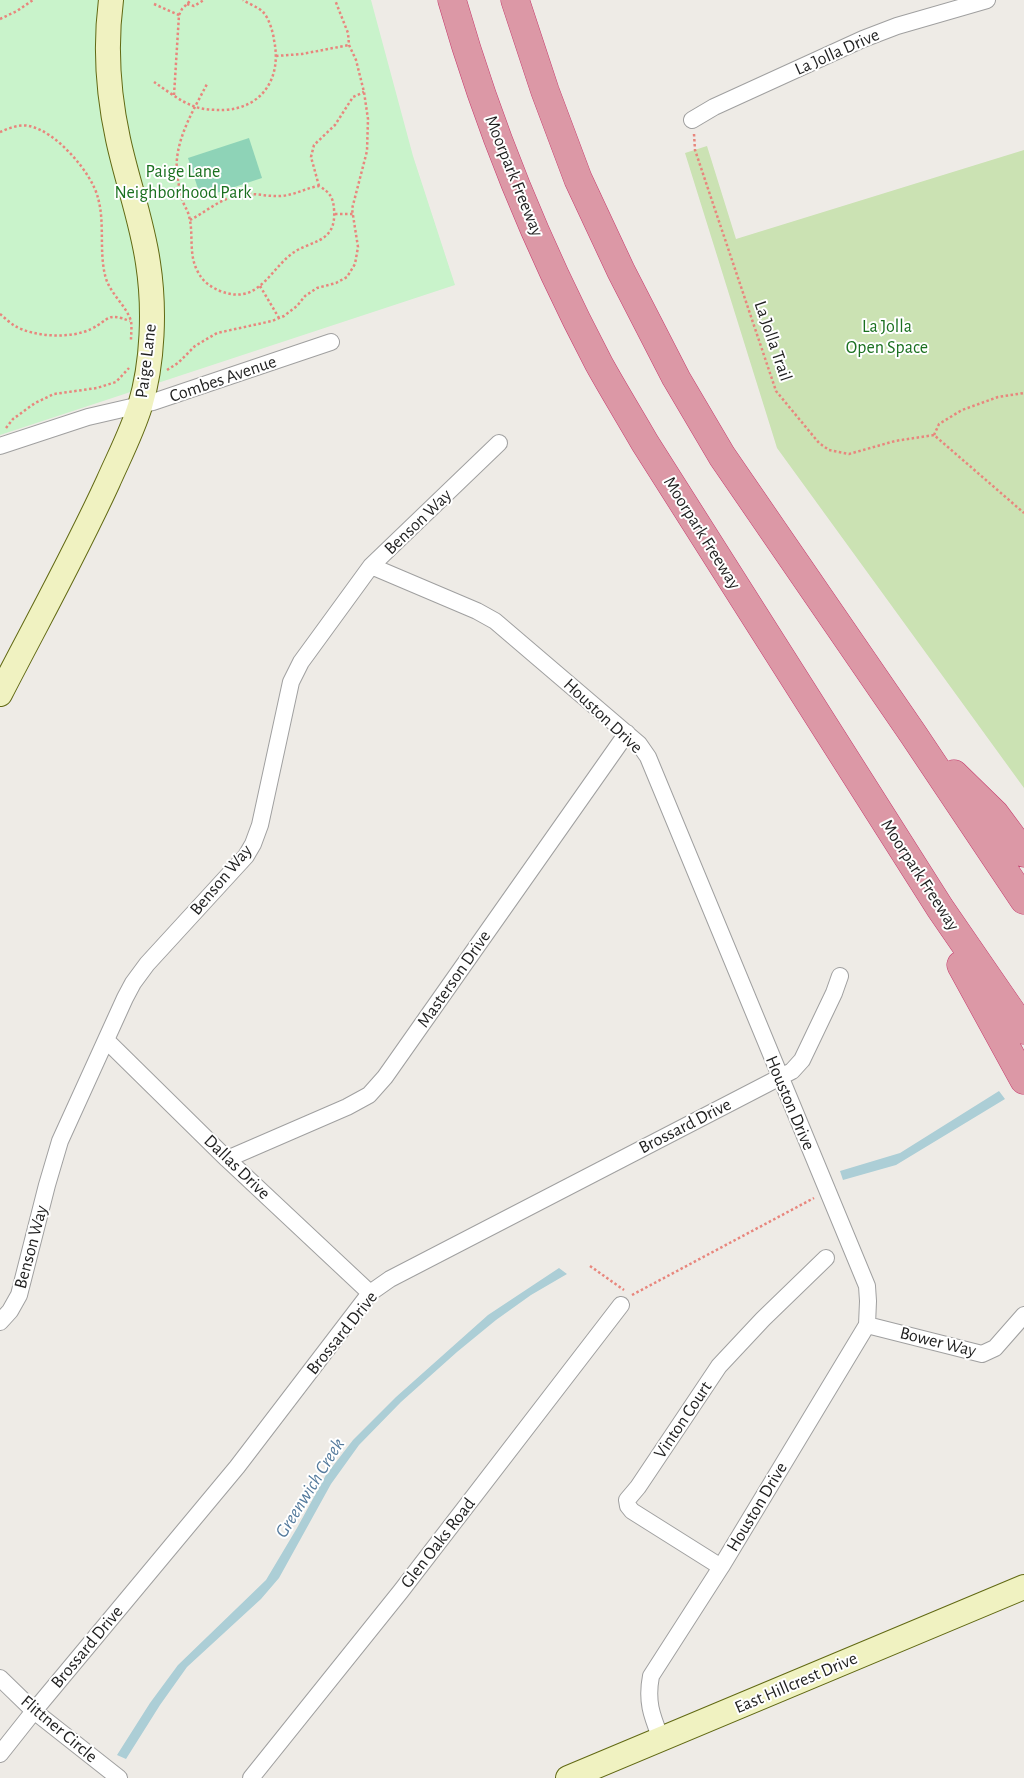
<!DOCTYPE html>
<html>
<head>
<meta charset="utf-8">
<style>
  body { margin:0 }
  canvas { display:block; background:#eeebe6 }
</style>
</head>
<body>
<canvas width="1024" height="1778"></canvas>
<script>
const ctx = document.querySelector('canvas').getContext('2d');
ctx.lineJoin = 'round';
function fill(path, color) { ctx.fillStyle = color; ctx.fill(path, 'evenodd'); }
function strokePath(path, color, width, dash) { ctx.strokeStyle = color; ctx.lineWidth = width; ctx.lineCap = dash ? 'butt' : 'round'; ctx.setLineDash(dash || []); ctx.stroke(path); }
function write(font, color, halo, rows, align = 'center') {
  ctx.font = font + ' "Alegreya Sans",sans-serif'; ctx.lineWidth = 4; ctx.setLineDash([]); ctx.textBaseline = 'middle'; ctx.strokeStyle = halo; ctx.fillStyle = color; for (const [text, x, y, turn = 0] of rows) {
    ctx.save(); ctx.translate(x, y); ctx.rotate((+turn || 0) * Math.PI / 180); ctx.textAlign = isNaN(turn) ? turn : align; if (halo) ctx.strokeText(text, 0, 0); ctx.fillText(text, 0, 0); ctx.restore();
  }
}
fill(new Path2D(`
  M707 146 736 239 1024 150V788L777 448 685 153Z`), '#cbe2b3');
fill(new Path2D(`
  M0 0H371L413 156 455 285 0 435Z`), '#c9f3cb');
fill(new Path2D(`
  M249 138 262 178 201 198 188 158Z`), '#8ed3b7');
fill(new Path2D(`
  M999 1091 1005 1099 896 1165 843 1180 840 1171 900 1153Z
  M559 1268 567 1274 531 1295 496 1320 457 1352 401 1402 359 1445 331 1484 279 1578 261 1599 187 1667 160 1705 126 1759 117 1755 150 1703 178 1665 266 1580 297 1528 326 1475 353 1440 396 1397 488 1315Z`), '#acced6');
const street = new Path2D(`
  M692 120 714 107 863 39 897 26 987 0
  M0 446 88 417 153 402 331 342
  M371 566 477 611 495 621 639 744 648 757 867 1286 868 1301 867 1325 721 1567 651 1676C646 1702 652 1716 661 1739
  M106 1040 227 1159 370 1293
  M227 1159 347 1107 369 1095 385 1077 627 733
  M0 1322 10 1311 19 1295 47 1185 60 1141 125 998 133 983 147 964 246 856 253 844 260 825 291 682 301 662 371 566 499 443
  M867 1325 982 1354 995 1348 1024 1315
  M721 1567 632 1511 628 1506 627 1500 638 1487 719 1366 763 1319 826 1258
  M0 1678 34 1711 119 1778
  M0 1754 34 1711 237 1467 370 1293 390 1279 792 1071 802 1060 834 993 840 976
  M251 1778 401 1591 621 1305`);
const secondary = new Path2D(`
  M0 694C36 624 75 554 108 482 119 457 132 432 140 406 153 363 155 308 148 263 142 221 127 181 118 139 108 93 105 46 111 0
  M568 1778 1024 1587`);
const highway = new Path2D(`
  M452 0C488 126 538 248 599 364 614 391 630 417 645 443L940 908 1024 1030
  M515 0 545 91 578 179 621 271 676 378 722 456 913 734 1024 900
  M954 774 995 814 1024 853
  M961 965 1024 1080`);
strokePath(street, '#a0a0a0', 18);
strokePath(secondary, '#616913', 26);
strokePath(highway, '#c53b6d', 29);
strokePath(new Path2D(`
  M154 4 179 15 174 95
  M187 4 194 6 204 0
  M179 15 182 9 191 0
  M0 19 17 11 33 0
  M276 56 302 54 349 45
  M154 82C166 90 180 101 193 106 203 110 214 110 224 110 263 108 282 77 274 40 273 32 269 18 263 12 258 7 249 4 243 0
  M0 132C9 128 20 124 29 126 56 131 92 173 98 198 105 223 99 250 105 275 109 293 126 305 131 321 132 327 131 335 131 340
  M694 134 695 150 776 391 819 443 829 450 849 454 895 441 934 435 1024 513
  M319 186 311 157 314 145 335 125 353 97 364 92
  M335 214H353
  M190 220C204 213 219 200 235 196 250 191 265 197 281 196 295 195 306 188 319 186 329 192 333 196 334 209 337 246 308 239 289 256 267 275 256 305 220 291 211 287 203 282 198 272 188 255 194 234 189 216 188 211 185 207 183 202 181 195 179 187 178 180 171 146 192 113 207 84
  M260 286 279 318
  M0 314C5 318 10 323 15 326 34 337 71 339 91 329 111 319 106 312 130 321
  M167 370 178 363 195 346 217 333 272 321 284 316 297 306 305 296 317 288 336 283 347 277 355 264 358 247 352 209 367 151 368 119 364 92 356 60 349 45 348 33 335 0
  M6 428 13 419 35 403 54 394 97 388 116 382 129 368
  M934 435 939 424 962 410 998 397 1024 393
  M590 1266 624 1290
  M632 1295 814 1198`), '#e8867d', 2.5, [2.5, 2.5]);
strokePath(street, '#fff', 16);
strokePath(secondary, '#f0f2c1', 24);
strokePath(highway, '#dc98a6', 28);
write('18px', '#1f1f1f', '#fff', [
  ["La Jolla Drive",837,52,-24],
  ["Moorpark Freeway",514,176,68],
  ["La Jolla Trail",773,341,71],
  ["Paige Lane",146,361,-83],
  ["Combes Avenue",223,379,-19],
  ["Benson Way",418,522,-44],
  ["Moorpark Freeway",702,533,58],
  ["Houston Drive",603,716,43],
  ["Moorpark Freeway",920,875,57],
  ["Benson Way",221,880,-50],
  ["Masterson Drive",454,979,-55],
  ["Houston Drive",790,1103,67],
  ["Brossard Drive",685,1126,-27],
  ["Dallas Drive",237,1167,44],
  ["Benson Way",31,1247,-75],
  ["Brossard Drive",342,1333,-51],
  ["Bower Way",938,1342,14],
  ["Vinton Court",683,1420,-56],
  ["Houston Drive",757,1507,-59],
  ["Glen Oaks Road",438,1543,-52],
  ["Brossard Drive",87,1647,-50],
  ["East Hillcrest Drive",796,1683,-23],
  ["Flittner Circle",59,1729,40]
]);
write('18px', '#1a701f', '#fff', [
  ["Paige Lane",183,172],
  ["Neighborhood Park",183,193],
  ["La Jolla",887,327],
  ["Open Space",887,348]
]);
write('italic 19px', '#547a9c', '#fff', [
  ["Greenwich Creek",310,1488,-58]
]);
</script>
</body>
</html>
